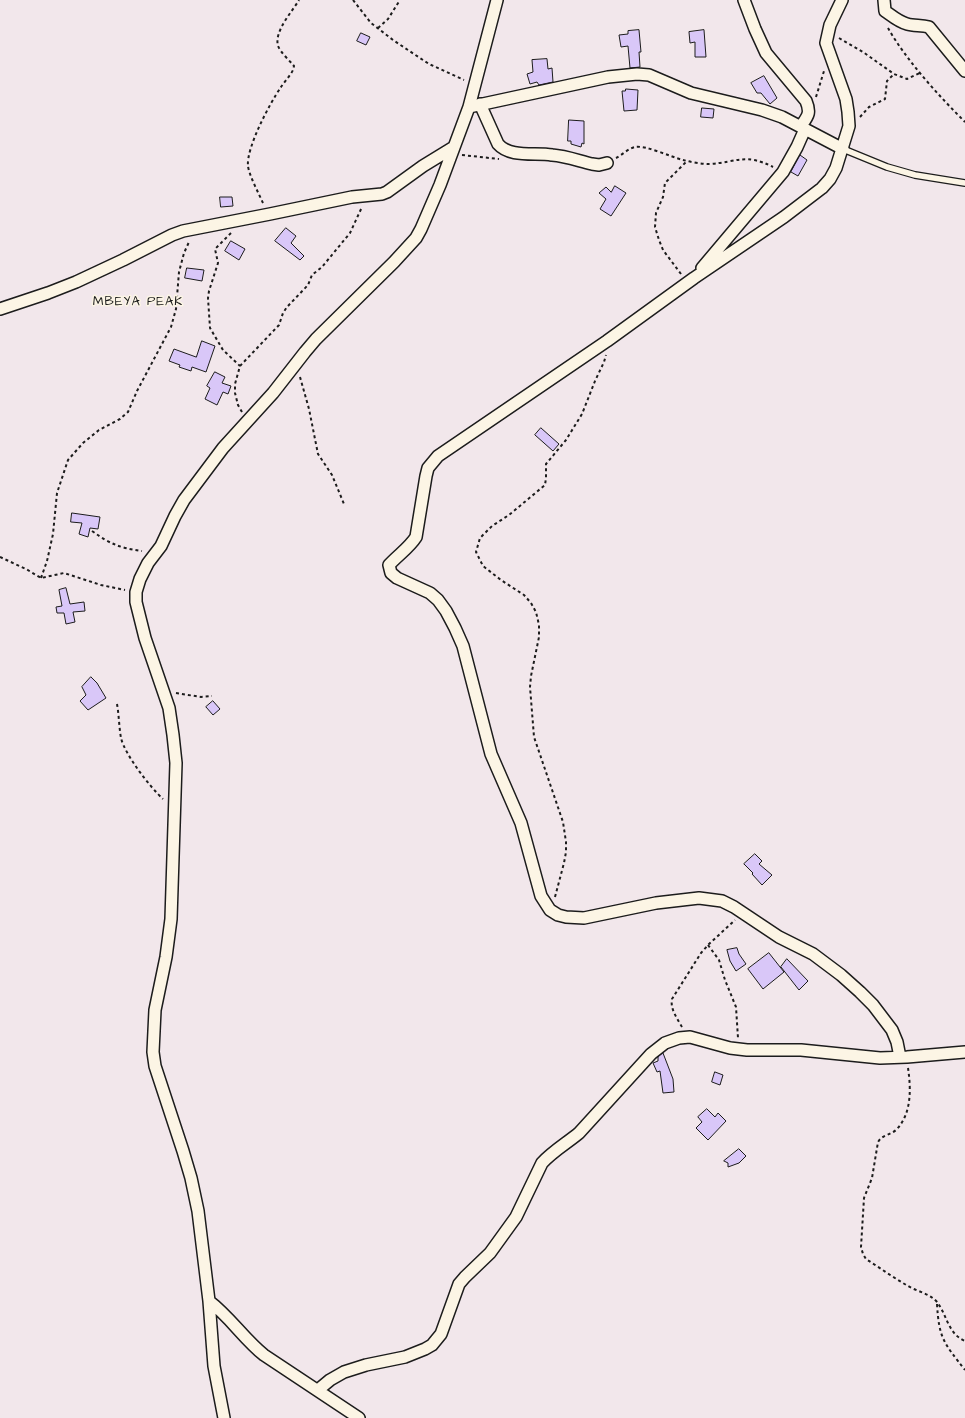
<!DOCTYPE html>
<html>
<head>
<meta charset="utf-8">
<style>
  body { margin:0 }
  canvas { display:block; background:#f2e7eb }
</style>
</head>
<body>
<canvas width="965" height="1418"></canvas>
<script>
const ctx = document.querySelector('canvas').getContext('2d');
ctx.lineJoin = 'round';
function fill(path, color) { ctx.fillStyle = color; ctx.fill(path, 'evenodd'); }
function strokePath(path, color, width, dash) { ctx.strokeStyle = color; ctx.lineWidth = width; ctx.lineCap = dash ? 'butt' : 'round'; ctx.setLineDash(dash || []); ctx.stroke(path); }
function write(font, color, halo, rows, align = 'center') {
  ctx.font = font + ' "Architects Daughter",sans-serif'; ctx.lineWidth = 3; ctx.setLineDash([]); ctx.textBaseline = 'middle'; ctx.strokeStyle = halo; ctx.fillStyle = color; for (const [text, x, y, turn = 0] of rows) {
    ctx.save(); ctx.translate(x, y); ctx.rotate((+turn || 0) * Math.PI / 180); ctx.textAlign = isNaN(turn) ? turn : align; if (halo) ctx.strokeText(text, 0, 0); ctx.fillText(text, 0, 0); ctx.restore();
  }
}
const building = new Path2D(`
  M639 30 641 52H639L640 67 630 68 628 46 621 47 619 35 628 34V31Z
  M704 30 706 57H695V42L690 43 689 32Z
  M361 33 370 37 366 45 357 41Z
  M547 59 548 69 552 68 553 82 539 85 537 82 530 84 527 74 533 72 532 60Z
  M764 76 777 98 770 104 761 93H757L751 83Z
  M626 89 638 90 637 110 624 111 622 91H625Z
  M702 108 714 109 713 118 701 117Z
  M569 120 584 121V144L582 143 581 147 571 144V141H568Z
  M800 155 807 160 798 176 791 172Z
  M615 186 626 193 611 216 600 209 606 199 599 193 606 187 611 192Z
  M220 197H232L233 206 221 207Z
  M286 228 296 236 291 243 304 256 300 260 275 241Z
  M231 241 245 249 239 260 225 251Z
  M187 268 204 270 202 281 185 278Z
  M202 341 215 346 206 372 192 367 191 371 179 367 180 365 169 361 174 349 196 357Z
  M215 372 225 377 222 383 231 386 228 394 223 392 217 405 205 399 210 388 207 386Z
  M541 428 559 444 553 451 535 435Z
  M72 513 100 517 98 529 90 528 88 537 79 534 82 523 71 522Z
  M66 588 70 604 84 602 85 611 73 612 75 622 66 624 64 613H57L56 607 62 606 59 590Z
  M91 677 97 683 106 698 88 710 80 701 86 695 82 687Z
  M213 701 220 709 213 715 206 707Z
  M755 854 762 861 759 864 772 875 762 885 752 874 753 873 744 864Z
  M737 948 739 954 746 964 736 971 730 961 727 950Z
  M769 953 784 972 763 989 748 969Z
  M787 959 808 981 799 990 781 967Z
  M663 1053 673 1079 674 1092 663 1093 660 1071 657 1072 653 1063 658 1061V1057Z
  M715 1072 723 1075 720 1085 712 1082Z
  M707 1109 715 1117 718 1113 726 1121 708 1140 696 1128 702 1122 698 1117Z
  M739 1149 746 1156 739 1163 728 1167V1163L724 1161Z`);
fill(building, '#d9c7f8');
strokePath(building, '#1c1c1c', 1);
const service = new Path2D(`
  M843 149 887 167 915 175 965 183`);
const minor = new Path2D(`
  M744 0 755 29 766 53 806 101C811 113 808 116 801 126
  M842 0 830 25 826 43 846 99 848 112 849 126 836 168 830 179 822 188 784 217 694 278 607 341 438 456 428 468 426 476 416 537C409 548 398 555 389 565L391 573 397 578 430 593 438 600 446 611 455 628 463 646 491 754 521 823 541 896 550 910 558 915 566 917 584 918 656 903 699 898 722 901 734 907 779 937 813 954 841 975 860 992 873 1005 892 1030 897 1042 900 1057
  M884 0 885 11C892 16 899 22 907 24 914 26 921 25 929 27L965 71
  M480 104 498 144C510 158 536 152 552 155 566 156 579 161 592 164L599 165 607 163
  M469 107 608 77 637 74 649 75 691 93 762 110 782 117 843 149
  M702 268 783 172 797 147 805 129
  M0 309 48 293 76 282 123 260 172 235 183 231 270 214 352 197 382 194 387 192 423 166 454 147
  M209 1301C230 1317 244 1339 264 1355L359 1418
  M318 1390 330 1380 344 1372 366 1365 405 1357 425 1349 432 1345 441 1334 459 1284 465 1277 490 1253 516 1217 542 1163C553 1151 567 1143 579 1133L651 1054 665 1043 679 1038 690 1037 730 1048 747 1050H801L880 1058 907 1057 965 1052
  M224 1418 214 1366 209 1301 198 1211 191 1178 183 1151 155 1066 153 1052 155 1010 166 957 171 919 176 763 173 735 169 708 145 638 136 602V592L140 579 148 563 161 546 175 516 184 500 223 448 273 393 305 352 316 339 394 262 416 238 421 229 440 185 469 107 497 0`);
strokePath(service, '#1c1c1c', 8);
strokePath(minor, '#1c1c1c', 14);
strokePath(new Path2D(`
  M353 0 371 23 393 40 429 64 464 80
  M378 28 388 19 400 0
  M888 28C906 60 939 96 965 122
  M839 38 863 52 894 74 907 79 920 73
  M816 97 824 71
  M860 117 869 107 885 99 887 81 894 74
  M462 155 499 159
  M616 158C622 155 629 148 635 147 646 145 671 157 683 160 691 162 701 164 710 164 737 162 746 153 773 167
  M263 203C259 194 249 175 248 166 246 148 270 103 281 87 285 81 290 76 293 70L294 66C289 60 281 53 278 46 274 31 292 12 299 0
  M231 233 215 249 218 263 209 291 208 298 210 328 223 350 240 366
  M681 274 663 250 659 240 655 227 656 213 663 197 665 183 687 161
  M300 377 309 409 318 454 332 475 344 504
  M242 412 238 405 235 393V384L240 366 279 325 283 313 287 307 308 285 312 275 322 267 350 233 362 207
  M92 531C110 544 120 548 142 551
  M0 557 26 569 41 578 64 573 101 585 125 590
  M41 578 47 561 53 534 57 493 68 460 83 443 99 430 120 419 128 412 137 391 171 327 176 309 179 272 184 253 189 242
  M176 693 201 697 212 696
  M117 704C119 715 119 727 121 738 125 755 150 787 163 799
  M555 897 564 863 566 852V842L563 822 534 737 530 687 531 676 539 637V625L536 612 531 603 524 595 501 580 483 566 476 552 480 538 492 526 509 515 545 485 546 478V464L566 440 582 414 595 381 604 362 606 355
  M708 945 719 960 725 980 736 1007 738 1038
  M682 1027C677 1018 670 1009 672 999L701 953 708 945 735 920
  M908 1068C911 1088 912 1114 896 1130 890 1135 882 1135 878 1142L872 1178 864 1198 861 1247 863 1254 866 1259C880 1268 894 1278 908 1286 918 1292 929 1293 937 1302 947 1315 948 1334 965 1341
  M937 1304C939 1339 944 1343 965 1370`), '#1c1c1c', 2, [3, 3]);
strokePath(service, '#fcf5e5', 5.5);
strokePath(minor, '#fcf5e5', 11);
ctx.letterSpacing = '1px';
write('13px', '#1c1c1c', '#fcf5e5', [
  ["MBEYA PEAK",138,302]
]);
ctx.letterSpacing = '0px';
</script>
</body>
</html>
